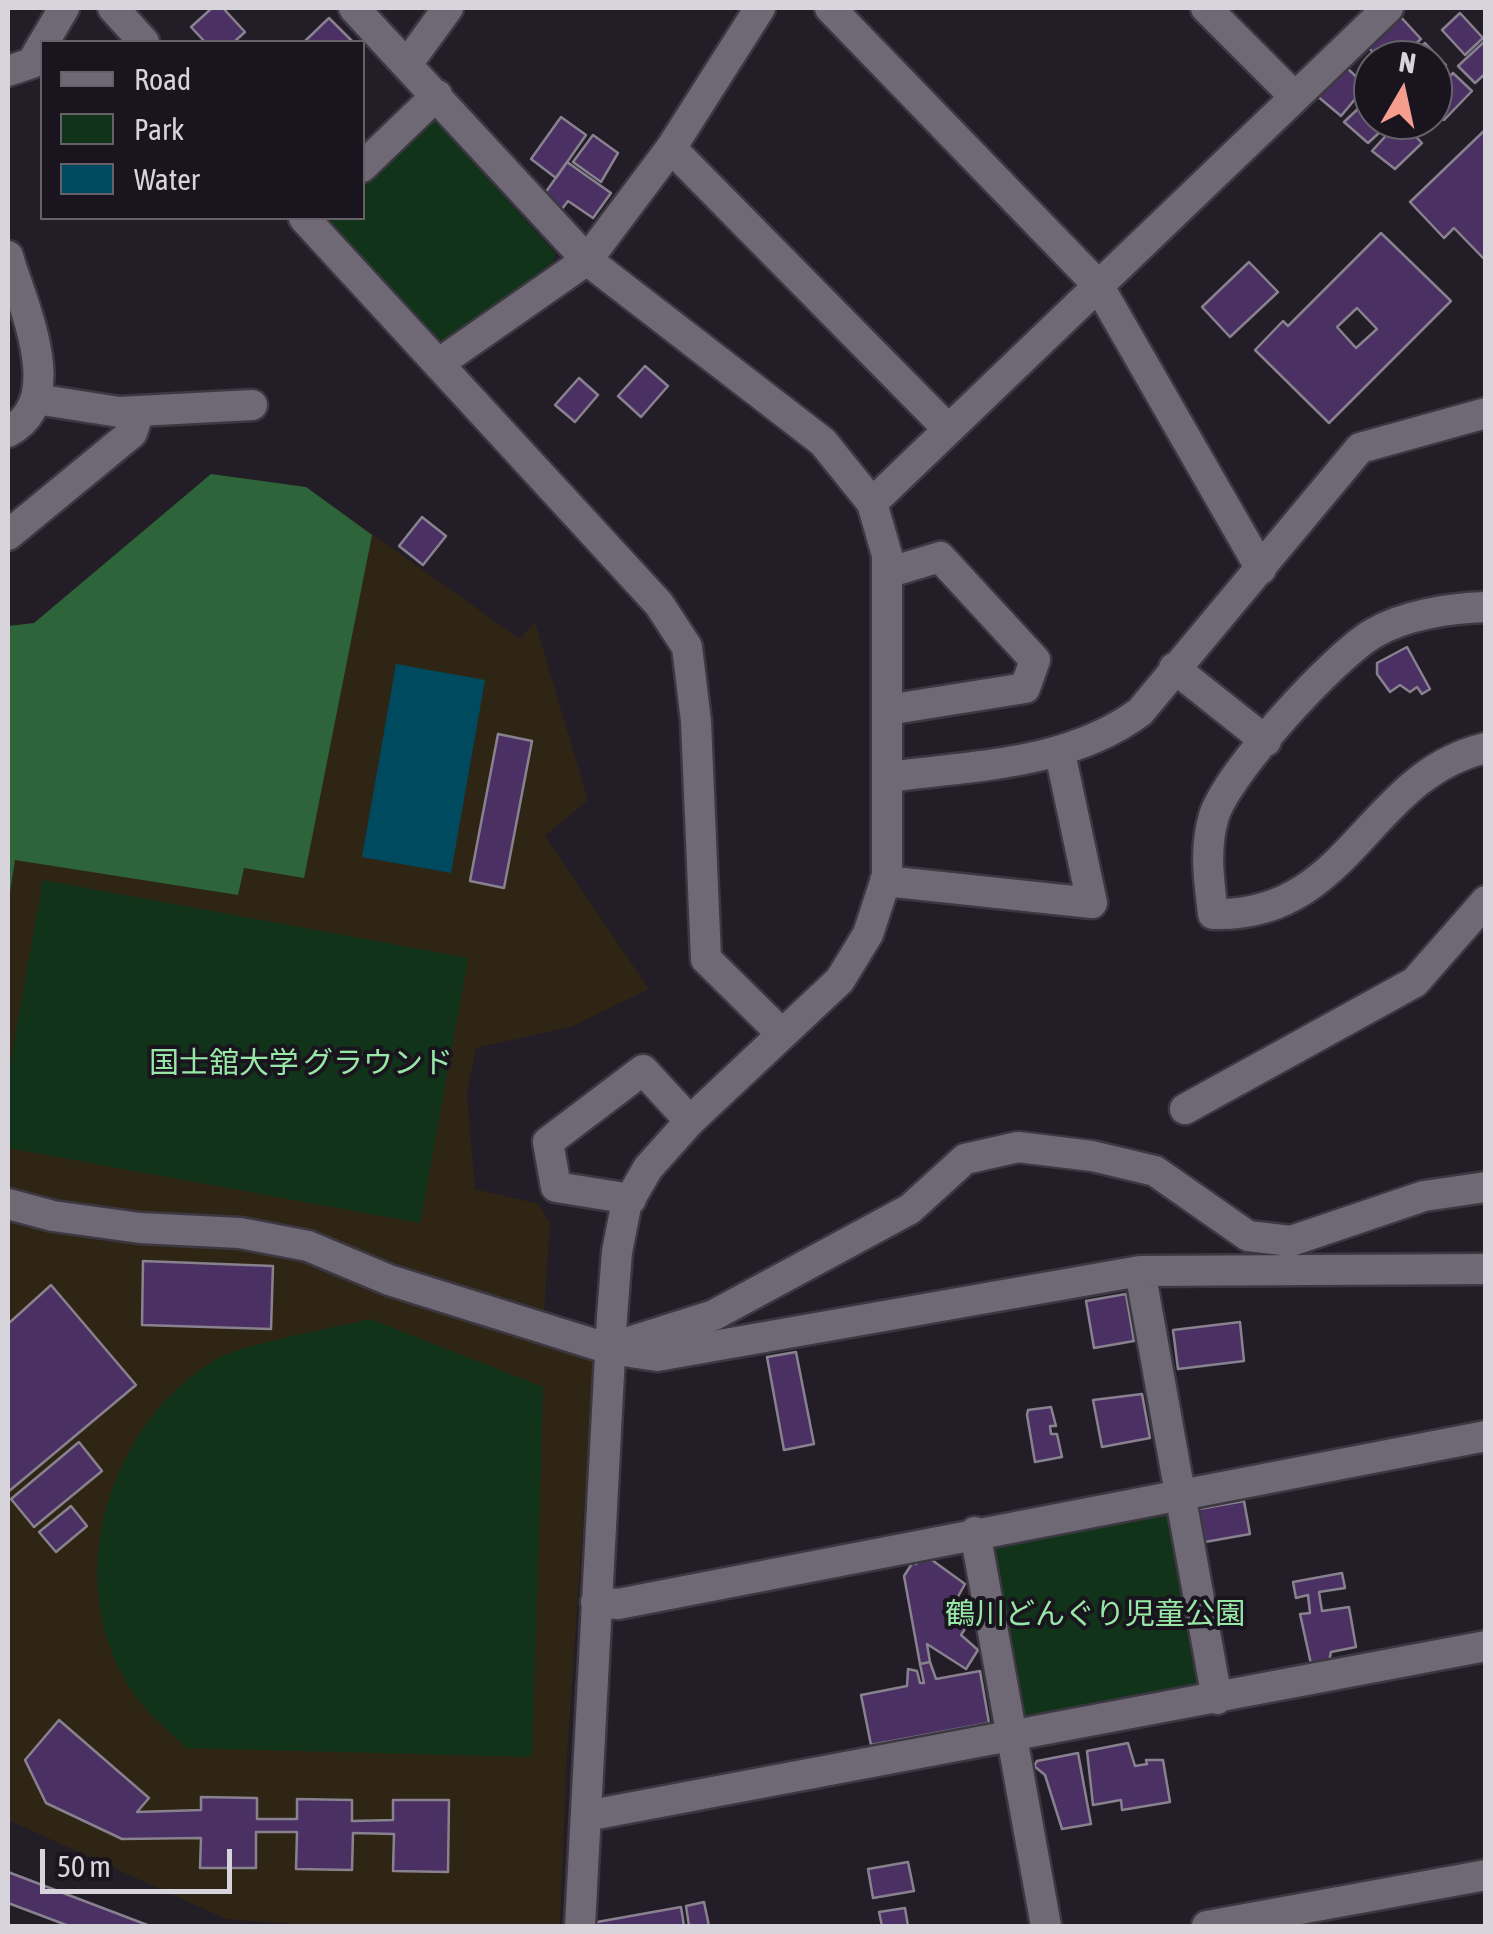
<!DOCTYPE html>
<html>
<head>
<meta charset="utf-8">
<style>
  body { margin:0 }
  #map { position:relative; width:1493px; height:1934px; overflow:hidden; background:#221d27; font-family:"Asap Condensed",sans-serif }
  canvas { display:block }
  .frame { position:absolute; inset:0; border:10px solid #d7d4db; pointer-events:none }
  .legend { position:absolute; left:40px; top:40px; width:325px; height:180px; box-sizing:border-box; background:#19141d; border:2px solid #656169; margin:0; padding:12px 18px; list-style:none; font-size:30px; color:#d7d4db }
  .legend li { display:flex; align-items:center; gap:20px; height:50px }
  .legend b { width:50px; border:2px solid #656169 }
  .north { position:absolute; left:1353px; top:40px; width:100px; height:100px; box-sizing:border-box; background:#19141d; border:2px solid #656169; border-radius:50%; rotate:9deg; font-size:28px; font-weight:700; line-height:40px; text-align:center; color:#d7d4db }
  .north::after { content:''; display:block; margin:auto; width:35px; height:45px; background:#f59d8e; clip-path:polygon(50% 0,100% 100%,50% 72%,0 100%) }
  .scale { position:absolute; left:40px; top:1849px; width:192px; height:45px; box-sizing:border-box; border:5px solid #d7d4db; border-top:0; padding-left:12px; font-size:30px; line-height:35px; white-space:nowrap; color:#d7d4db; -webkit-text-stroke:8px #19141d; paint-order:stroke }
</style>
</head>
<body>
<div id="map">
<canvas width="1493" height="1934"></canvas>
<div class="frame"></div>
<ul class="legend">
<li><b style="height:12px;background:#6f6975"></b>Road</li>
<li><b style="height:28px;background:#11331a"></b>Park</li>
<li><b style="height:28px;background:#004a5f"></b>Water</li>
</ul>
<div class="north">N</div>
<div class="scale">50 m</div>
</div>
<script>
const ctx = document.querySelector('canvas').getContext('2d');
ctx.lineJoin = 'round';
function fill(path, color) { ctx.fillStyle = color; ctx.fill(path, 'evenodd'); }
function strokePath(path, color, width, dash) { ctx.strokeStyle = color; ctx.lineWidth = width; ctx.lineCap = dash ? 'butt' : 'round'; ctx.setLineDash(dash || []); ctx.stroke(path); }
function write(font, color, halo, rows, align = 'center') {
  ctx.font = font + ' "Asap Condensed","Noto Sans JP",sans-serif'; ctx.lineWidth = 8; ctx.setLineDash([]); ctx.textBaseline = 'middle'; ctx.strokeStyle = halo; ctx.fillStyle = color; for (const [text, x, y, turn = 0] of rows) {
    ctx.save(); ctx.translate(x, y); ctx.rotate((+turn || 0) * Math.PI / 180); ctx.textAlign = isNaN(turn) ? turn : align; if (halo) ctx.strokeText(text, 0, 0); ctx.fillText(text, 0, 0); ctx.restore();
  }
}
fill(new Path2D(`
  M211 474 306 487 520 639 535 622 588 800 545 836 649 989 571 1027 476 1048 467 1094 475 1189 539 1204 550 1224 542 1340 581 1350 594 1363 567 1756 560 1925 317 1926 226 1919 8 1820V626L34 623Z`), '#2e2515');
fill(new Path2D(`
  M428 113 555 253 554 261 446 343 432 342 319 218H362L363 176Z
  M43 880 468 958 420 1223 8 1148V1076Z
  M370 1319 543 1387 532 1757 186 1748C171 1732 151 1717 138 1699 57 1590 105 1427 215 1360 242 1344 334 1328 370 1319Z
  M1178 1503 1208 1693 1017 1726 979 1537Z`), '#11331a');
fill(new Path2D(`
  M211 474 306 487 372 535 304 878 244 868 238 895 15 860 8 905V626L34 623Z`), '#2d643a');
fill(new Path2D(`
  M396 664 485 680 451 873 362 857Z`), '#004a5f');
const building = new Path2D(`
  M212 8H223L245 32 234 42H205L191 27Z
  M1460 13 1483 38 1465 55 1442 30Z
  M1399 15 1421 39 1397 60 1377 57 1369 48Z
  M329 18 353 42H304Z
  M1486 40V73L1475 83 1458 66Z
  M1425 43 1446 65 1433 76V60H1406Z
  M1347 68 1366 86 1341 116 1316 95Z
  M1453 73 1472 91 1444 120 1433 109V86L1438 81 1441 85Z
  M1373 104V120H1393L1368 143 1344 122 1362 105 1366 110Z
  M561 117 586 135 556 178 531 159Z
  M1400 120 1422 143 1395 169 1372 151Z
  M1486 129V261L1454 228 1444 238 1410 202Z
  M593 135 618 153 601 182 573 162Z
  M567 162 611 193 593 218 568 201 562 209 543 196Z
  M1381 233 1451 301 1329 423 1255 350 1283 321 1288 326ZM1357 308 1377 329 1356 348 1337 327Z
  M1249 262 1278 292 1230 337 1202 307Z
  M645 366 668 386 641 417 618 396Z
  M579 378 598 395 575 422 555 405Z
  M422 517 446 536 423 565 399 546Z
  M1407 647 1430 689 1422 694 1417 687 1410 692 1400 685 1390 692 1377 674V663Z
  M498 734 532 741 504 888 470 881Z
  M143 1261 273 1266 271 1329 142 1325Z
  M51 1285 136 1385 8 1492V1324Z
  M1126 1294 1134 1341 1094 1348 1086 1301Z
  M1240 1322 1244 1361 1178 1369 1173 1330Z
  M796 1352 814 1444 784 1450 767 1357Z
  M1142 1394 1150 1438 1102 1447 1093 1400Z
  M1051 1407 1056 1426H1050L1051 1434H1057L1062 1457 1035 1462 1027 1415 1028 1410Z
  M79 1442 102 1471 34 1527 11 1499Z
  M1244 1501 1250 1534 1205 1542 1199 1509Z
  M71 1506 87 1526 56 1552 39 1532Z
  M925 1555 965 1584 955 1602 972 1618 961 1635 978 1650 966 1669 927 1644 930 1662 920 1664 904 1576 913 1562 916 1564Z
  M1342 1573 1345 1588 1319 1592 1322 1611 1349 1607 1356 1647 1331 1652 1329 1662 1311 1664 1300 1614 1310 1613 1308 1595 1296 1598 1293 1582Z
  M930 1662 936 1679 980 1671 989 1723 871 1745 861 1695 907 1686 908 1669 917 1671 920 1683H924L920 1664Z
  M59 1720 149 1798 137 1812 201 1810V1797L257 1798V1819H297V1799L352 1800V1821L393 1820V1800H449L448 1872 393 1871 394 1834 353 1833 352 1870 296 1869 297 1832H256V1868H200L201 1838 122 1839 46 1803 25 1760Z
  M1128 1743 1135 1766 1147 1764 1146 1760H1163L1170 1802 1122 1810 1121 1800 1093 1805 1087 1751Z
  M1078 1753 1091 1824 1062 1829 1045 1775 1034 1766 1037 1761Z
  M908 1862 914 1891 873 1898 868 1869Z
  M8 1872 150 1926H69L8 1903Z
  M704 1902 709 1926H689L686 1906Z
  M681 1907 684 1926H597V1922Z
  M905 1908 908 1926H882L879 1912Z`);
fill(building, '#4b3063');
strokePath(building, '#88828e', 2.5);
const minor = new Path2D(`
  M113 8 144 42
  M354 8 587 260 823 442 872 503 887 555V876L868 934 840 980 690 1121 648 1168 626 1206 617 1252 612 1317 580 1926
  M830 8 1098 285 1261 569
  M1206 8 1295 97
  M44 42 64 8
  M408 63 448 8
  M8 71 32 63 42 45
  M671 148 948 429
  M362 167 437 95
  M304 218 659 604 687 647 696 721 706 959 782 1034
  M8 256C22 305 69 400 8 432
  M438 364 587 260 671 148 760 8
  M36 399 119 412 252 405
  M872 503 1388 8
  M8 535 132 433 139 411
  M887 573 940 557 1035 660 1025 688 887 710
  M1486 607C1450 608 1405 615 1374 633 1334 656 1228 772 1214 816 1204 849 1209 880 1213 914 1351 918 1367 775 1486 748
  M1174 668 1266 741
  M889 777C975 765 1068 765 1140 712L1360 448 1486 413
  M885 881 1092 903 1060 753
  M1185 1109 1415 982 1486 901
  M631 1199 556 1187 548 1142 643 1070 690 1121
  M8 1204 53 1216 140 1228 240 1233 308 1246 389 1280 610 1349 657 1356 1140 1271 1486 1269
  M1140 1271 1217 1699
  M613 1347 714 1315 910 1209 965 1159 1018 1147 1092 1156 1155 1171 1248 1236 1291 1241 1424 1196 1486 1187
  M975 1532 1046 1926
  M596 1602 618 1604 1486 1436
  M586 1816 1486 1646
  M1207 1926 1486 1875`);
strokePath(minor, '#3c3841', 35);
strokePath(minor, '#6f6975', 30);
write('30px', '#97e7a6', '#19141d', [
  ["国士舘大学 グラウンド",301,1064],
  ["鶴川どんぐり児童公園",1095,1615]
]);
</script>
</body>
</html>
